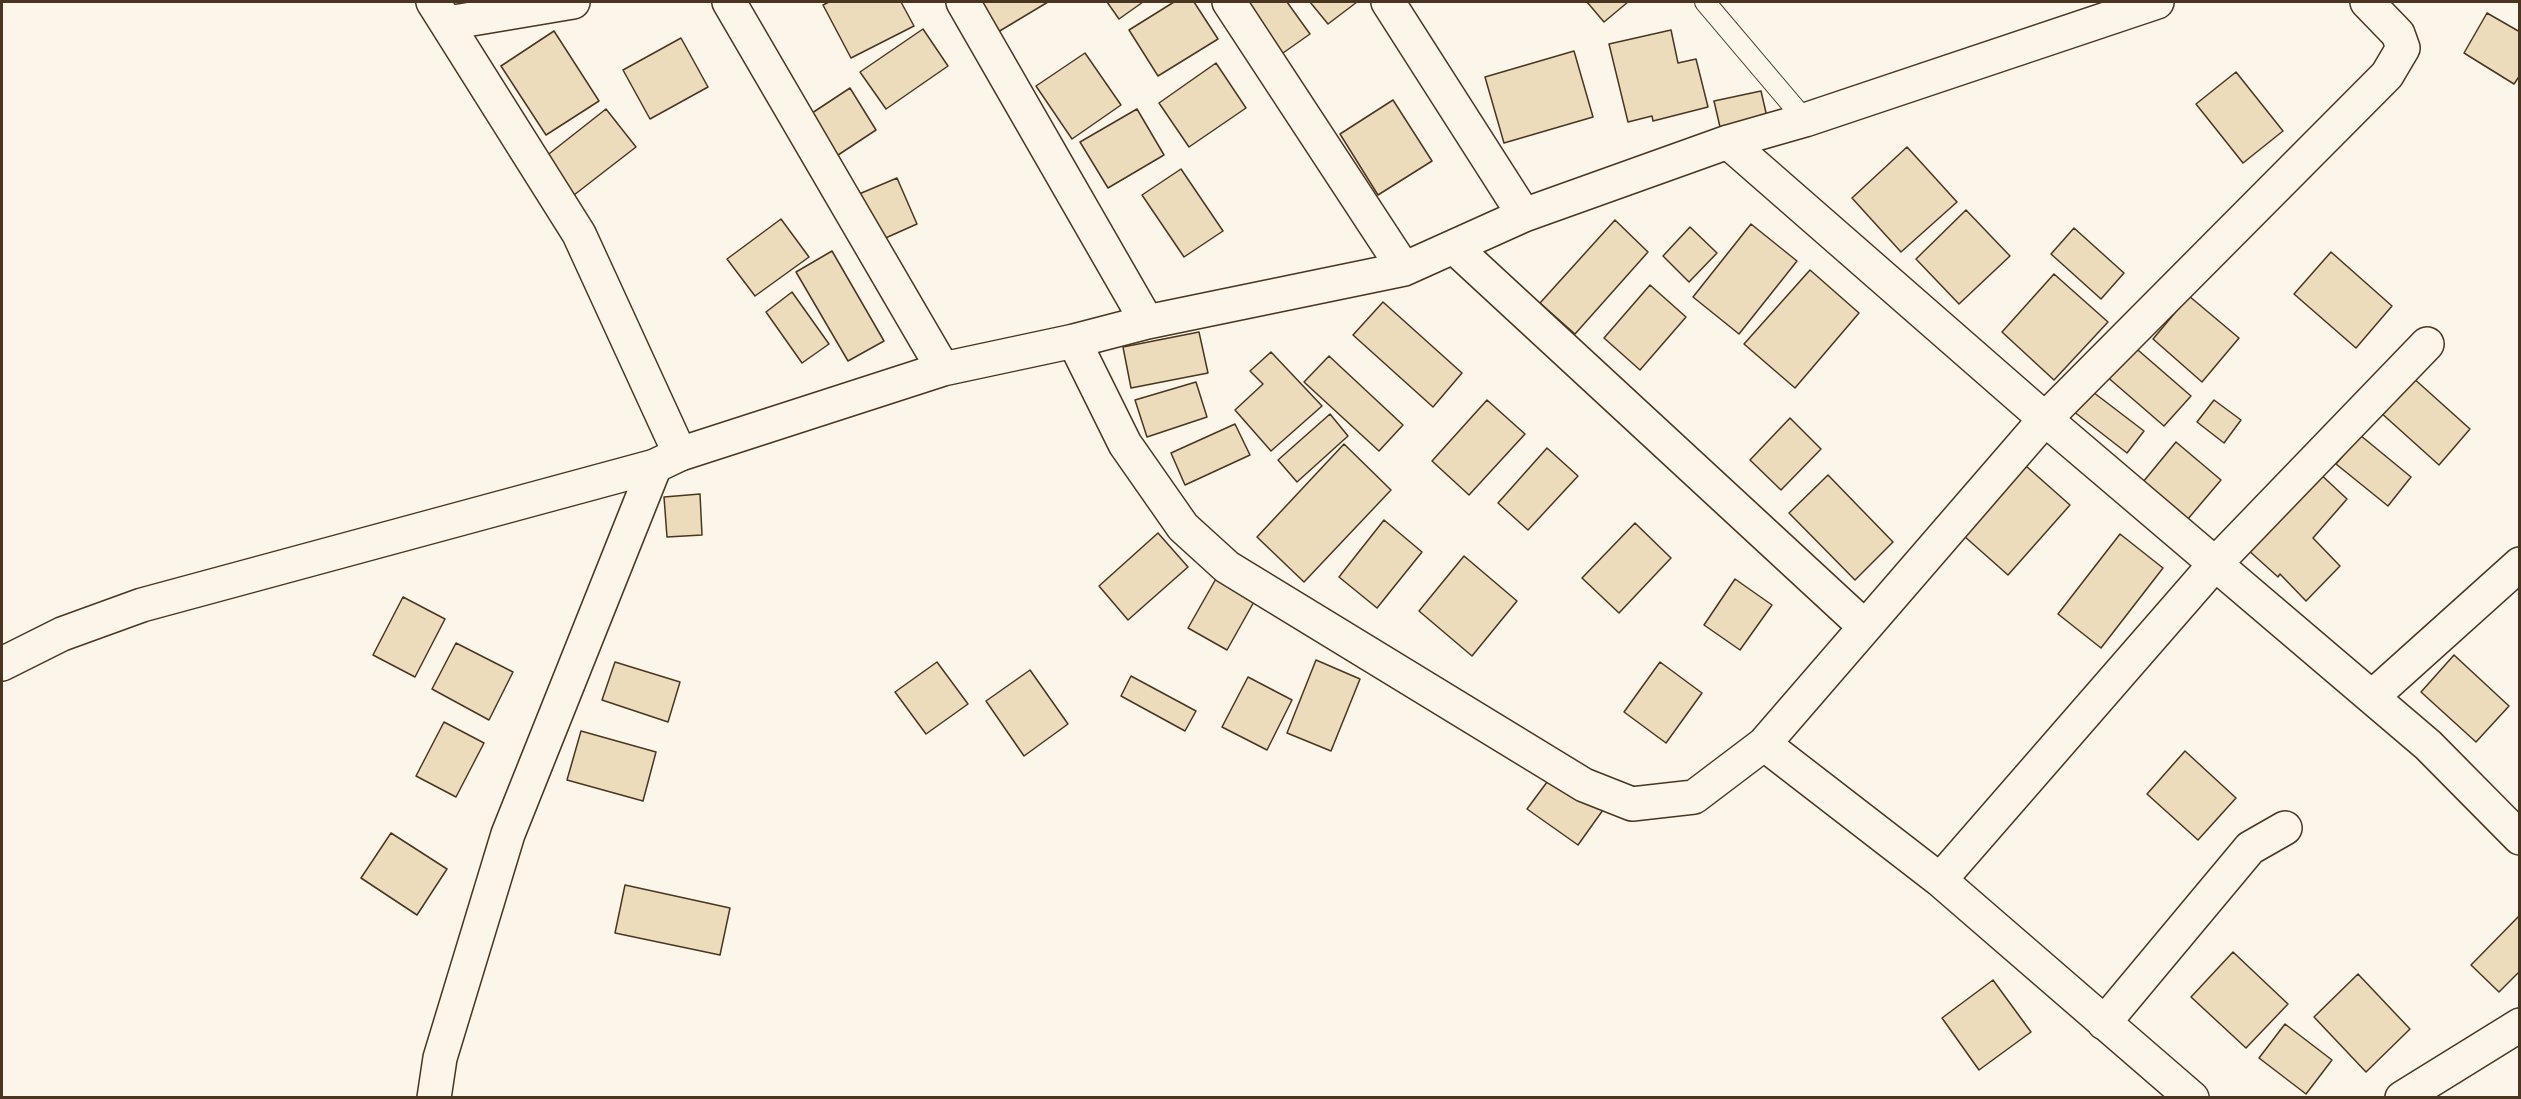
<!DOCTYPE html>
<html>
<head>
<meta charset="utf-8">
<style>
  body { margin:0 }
  #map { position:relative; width:2521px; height:1099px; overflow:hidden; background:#fbf6e9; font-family:Lato,sans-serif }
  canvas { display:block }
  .frame { position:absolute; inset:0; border:3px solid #4a3520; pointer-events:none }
</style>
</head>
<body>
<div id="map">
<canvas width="2521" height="1099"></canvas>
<div class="frame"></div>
</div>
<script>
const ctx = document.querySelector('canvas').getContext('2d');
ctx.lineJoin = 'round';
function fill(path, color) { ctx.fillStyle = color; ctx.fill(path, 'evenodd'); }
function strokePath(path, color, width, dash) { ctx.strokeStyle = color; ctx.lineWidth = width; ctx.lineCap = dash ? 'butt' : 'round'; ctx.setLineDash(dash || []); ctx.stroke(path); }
const building = new Path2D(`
  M829 2H901L914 26 851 58 823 5Z
  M979 2H1048L998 32Z
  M1107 2H1143L1119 19Z
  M1174 2H1194L1218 39 1158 76 1129 30Z
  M1236 2H1287L1310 34 1273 60Z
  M1310 2H1357L1328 24Z
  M1587 2H1628L1604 22Z
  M2487 13 2520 32V75L2514 84 2464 53Z
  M923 29 948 66 886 109 860 72Z
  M1671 30 1678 63 1696 59 1708 107 1653 121 1652 116 1628 122 1609 44Z
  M554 31 599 101 546 135 501 66Z
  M681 38 708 87 650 119 623 70Z
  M1574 51 1593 117 1504 143 1485 77Z
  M1085 53 1121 105 1072 139 1036 86Z
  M1216 63 1246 108 1189 147 1159 103Z
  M2236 72 2283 131 2243 163 2196 104Z
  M850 88 876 130 829 161 803 119Z
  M1761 91 1770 130 1723 140 1714 101Z
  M1393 100 1432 161 1378 195 1340 134Z
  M606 109 636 147 574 195 545 157Z
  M1137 109 1164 155 1108 188 1080 142Z
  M1907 147 1957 202 1901 252 1852 198Z
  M1181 169 1223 231 1184 257 1142 195Z
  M897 178 917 224 872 244 852 197Z
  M1966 210 2010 256 1959 304 1916 259Z
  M781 219 809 257 755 296 727 259Z
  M1615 220 1648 252 1575 334 1540 303Z
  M1751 224 1797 261 1739 334 1693 297Z
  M1690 227 1717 253 1689 282 1663 256Z
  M2074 228 2124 273 2101 299 2051 254Z
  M832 251 884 341 848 361 796 272Z
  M2331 252 2392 306 2356 348 2294 294Z
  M1810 270 1859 313 1795 388 1744 344Z
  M2054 274 2108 322 2054 380 2002 332Z
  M1650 285 1686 317 1640 370 1604 338Z
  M792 292 829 344 802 363 766 312Z
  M2189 296 2239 338 2202 382 2153 339Z
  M1383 302 1462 373 1433 407 1353 335Z
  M1199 332 1208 373 1131 388 1123 347Z
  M2131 344 2191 396 2164 426 2105 375Z
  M1271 352 1322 406 1271 451 1235 410 1263 384 1250 371Z
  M1329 356 1403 425 1379 451 1304 382Z
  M2411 376 2470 429 2439 465 2379 411Z
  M1196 382 1207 417 1147 437 1135 400Z
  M2089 389 2144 431 2127 453 2073 411Z
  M1487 400 1525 434 1469 495 1432 461Z
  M2214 400 2241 420 2224 443 2197 422Z
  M1330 414 1348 436 1297 482 1278 460Z
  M1790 418 1821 449 1781 490 1750 460Z
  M1235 424 1250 455 1185 485 1171 453Z
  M2360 435 2411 477 2388 506 2336 464Z
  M2176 442 2221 480 2187 520 2143 482Z
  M1344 444 1391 490 1304 582 1257 537Z
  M1547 448 1578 476 1528 530 1498 503Z
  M2026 466 2070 505 2008 575 1964 536Z
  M2317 471 2347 499 2313 538 2340 566 2306 601 2280 574 2278 577 2247 549Z
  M1828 475 1893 542 1855 580 1789 513Z
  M700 494 702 535 667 537 664 497Z
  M1384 520 1422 552 1377 608 1339 577Z
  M1635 523 1671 558 1619 613 1582 578Z
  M1158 533 1188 567 1128 620 1099 586Z
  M2120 534 2163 568 2101 648 2058 614Z
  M1464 556 1517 601 1472 656 1419 611Z
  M1217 577 1255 600 1227 650 1188 628Z
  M1735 579 1772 605 1740 650 1704 625Z
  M403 597 445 619 415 677 373 655Z
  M456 643 513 672 489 720 432 689Z
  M2454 655 2509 706 2476 742 2421 692Z
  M1316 660 1360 679 1331 751 1287 733Z
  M615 662 680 682 668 722 602 700Z
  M937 662 968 704 926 734 895 692Z
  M1660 662 1702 693 1666 743 1624 712Z
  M1030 670 1068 724 1024 756 986 701Z
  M1131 676 1196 711 1185 731 1121 696Z
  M1248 677 1292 700 1267 750 1222 727Z
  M444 722 484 743 456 797 416 776Z
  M581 731 656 752 643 801 567 780Z
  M2185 751 2236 798 2198 840 2147 794Z
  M1553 774 1603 810 1578 845 1527 809Z
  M391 833 447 869 417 915 361 878Z
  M625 885 730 908 720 955 615 933Z
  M2520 915V971L2499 992 2471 965Z
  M2233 952 2288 1004 2246 1048 2191 997Z
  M2358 974 2410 1029 2366 1072 2314 1017Z
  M1993 980 2031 1032 1979 1070 1942 1018Z
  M2285 1024 2332 1060 2306 1094 2259 1058Z`);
fill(building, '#ecdcbc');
strokePath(building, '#4a3520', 1.5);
const service = new Path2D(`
  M1705 2 1805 120`);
const minor = new Path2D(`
  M729 2 943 369
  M963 2 1147 322
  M1229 2 1404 269
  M1388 2 1524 215
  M448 23 573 2
  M1728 142 2045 419 2428 745 2520 838
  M1454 247 1864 626
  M1074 341 1125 444 1183 527 1227 567 1584 785 1632 804 1694 797 1764 744 2045 419 2387 75 2403 48 2398 34 2367 2
  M680 454 943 369 1074 341 1147 322 1404 269 1524 215 1728 142 1805 120 2157 2
  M2372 697 2520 564
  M1764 744 1940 880 2192 1098
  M1940 880 2215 564 2427 344
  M2104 1023 2250 848 2285 828
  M434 1098 440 1058 508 834 655 466
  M2402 1098 2520 1025`);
const tertiary = new Path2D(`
  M2 664 62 634 142 605 655 466 680 454 579 234 433 2`);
strokePath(service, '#4a3520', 22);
strokePath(minor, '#4a3520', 36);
strokePath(tertiary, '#4a3520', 36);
strokePath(service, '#fbf6e9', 20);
strokePath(minor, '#fbf6e9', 33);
strokePath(tertiary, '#fbf6e9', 33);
</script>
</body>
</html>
